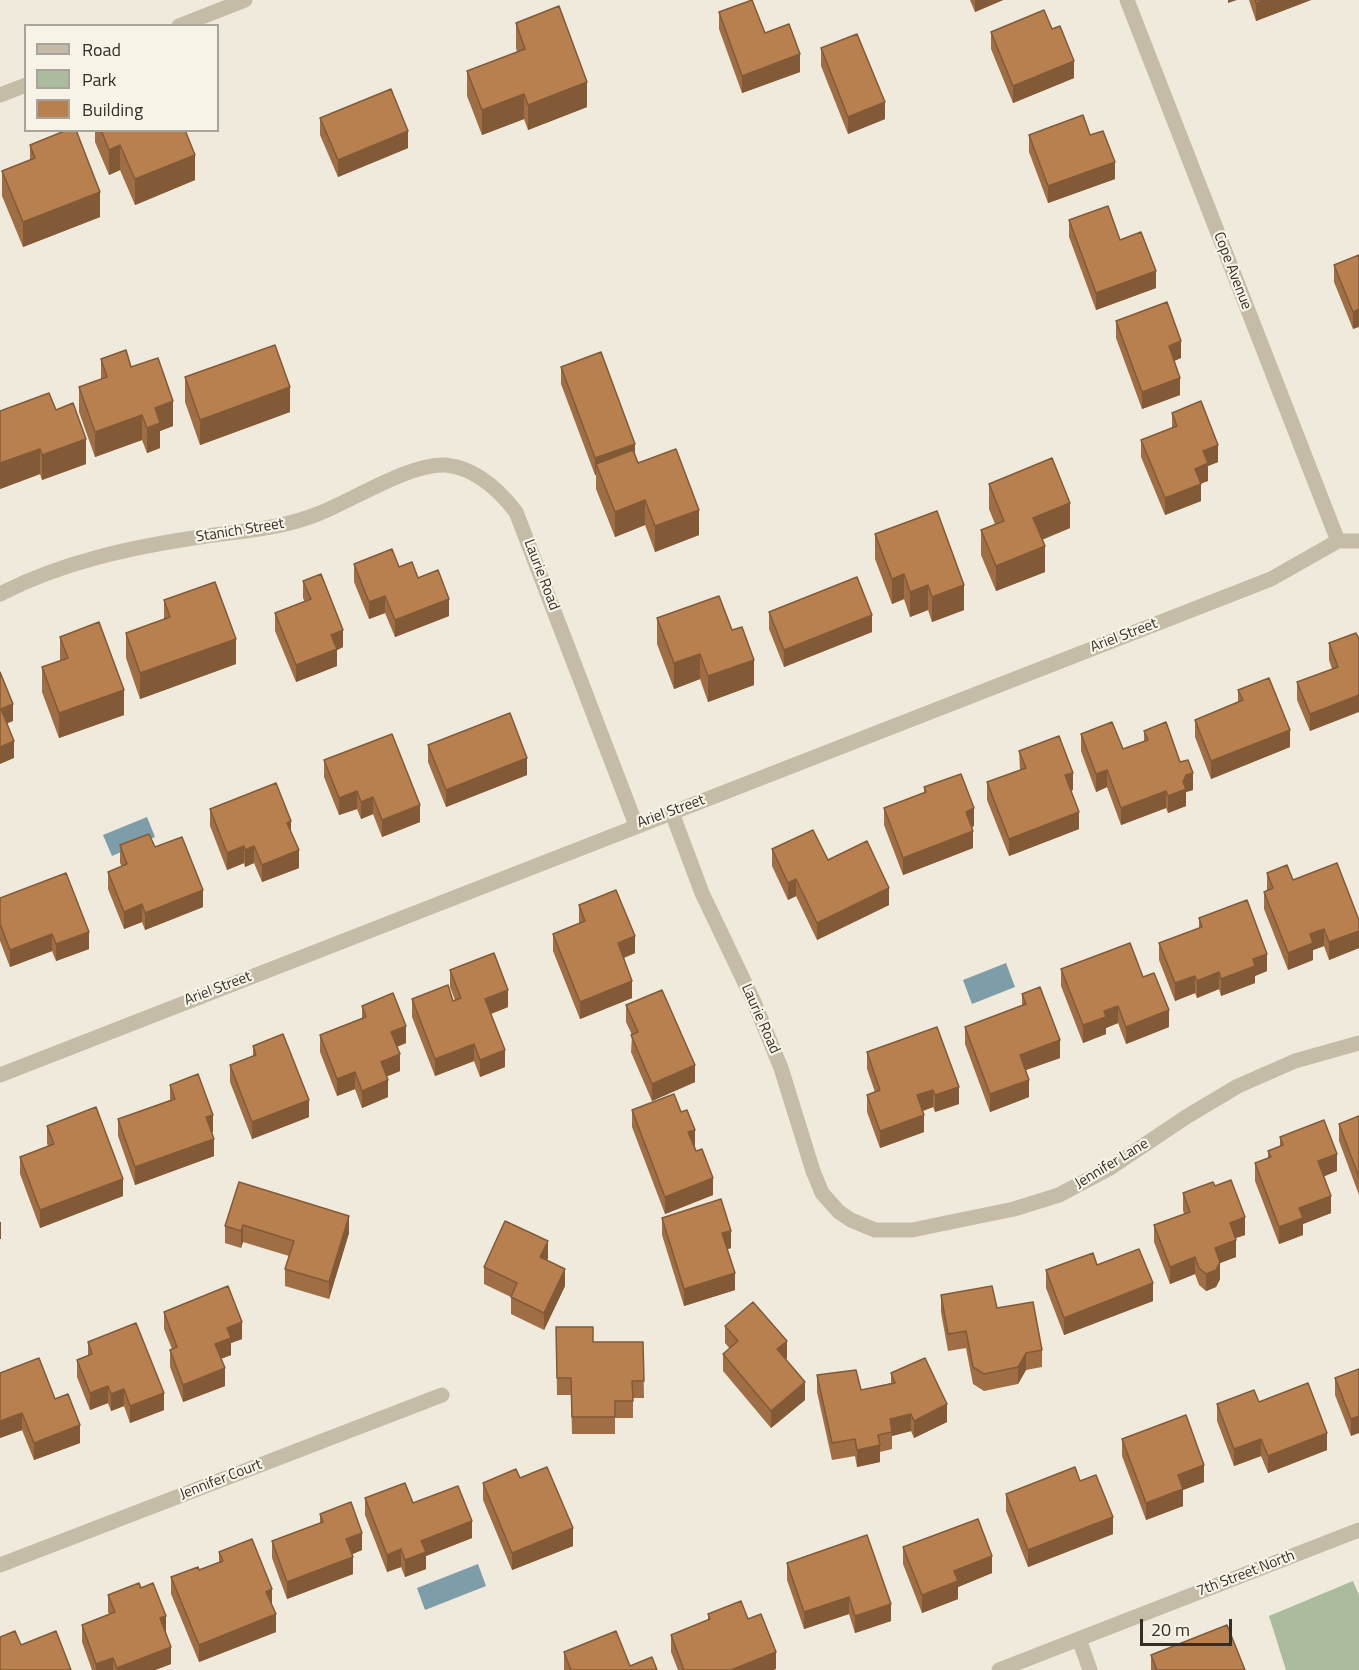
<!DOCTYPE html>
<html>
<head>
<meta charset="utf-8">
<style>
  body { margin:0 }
  #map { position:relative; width:1359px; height:1670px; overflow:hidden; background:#efeadb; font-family:"Titillium Web",sans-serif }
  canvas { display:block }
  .legend { position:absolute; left:24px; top:24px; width:195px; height:108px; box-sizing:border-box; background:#f7f3e7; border:2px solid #a9a49b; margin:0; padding:8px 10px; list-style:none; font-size:18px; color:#332e28 }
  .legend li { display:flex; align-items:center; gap:12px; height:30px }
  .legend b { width:30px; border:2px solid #a9a49b }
  .scale { position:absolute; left:1140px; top:1619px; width:92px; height:27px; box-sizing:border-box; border:3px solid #332e28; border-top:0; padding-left:8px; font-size:18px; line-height:21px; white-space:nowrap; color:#332e28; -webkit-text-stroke:4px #f7f3e7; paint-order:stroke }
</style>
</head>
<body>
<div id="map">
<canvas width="1359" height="1670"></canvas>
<ul class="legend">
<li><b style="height:8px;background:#c5bca8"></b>Road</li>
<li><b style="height:16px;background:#aabc9d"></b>Park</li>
<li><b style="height:16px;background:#b9804f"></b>Building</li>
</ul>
<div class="scale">20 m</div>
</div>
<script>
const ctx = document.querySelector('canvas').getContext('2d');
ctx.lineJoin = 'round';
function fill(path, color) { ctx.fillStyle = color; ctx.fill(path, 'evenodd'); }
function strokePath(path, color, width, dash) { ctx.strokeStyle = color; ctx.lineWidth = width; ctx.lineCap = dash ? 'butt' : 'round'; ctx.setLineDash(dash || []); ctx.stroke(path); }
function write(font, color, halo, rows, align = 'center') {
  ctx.font = font + ' "Titillium Web",sans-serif'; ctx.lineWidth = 4.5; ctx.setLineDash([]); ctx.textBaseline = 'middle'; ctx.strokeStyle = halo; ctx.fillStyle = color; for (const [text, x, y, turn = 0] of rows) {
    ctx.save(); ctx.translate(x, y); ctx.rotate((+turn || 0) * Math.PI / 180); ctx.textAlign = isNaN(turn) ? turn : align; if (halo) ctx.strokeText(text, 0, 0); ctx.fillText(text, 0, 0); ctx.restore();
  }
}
fill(new Path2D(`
  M1353 1581 1359 1595V1670H1286L1269 1616Z`), '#aabc9d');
fill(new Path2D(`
  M147 817 155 837 112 856 103 835Z
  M1006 963 1015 987 972 1004 963 980Z
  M478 1564 486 1586 425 1610 417 1588Z`), '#7d9da9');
strokePath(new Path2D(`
  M1127 0 1338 541
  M179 26 245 0
  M0 95 26 85
  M0 594C62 562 132 547 200 537 240 531 282 529 320 513 355 499 410 463 446 465 476 468 499 490 516 512L636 825
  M672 813 702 893 754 1002 781 1068 813 1171 822 1193 839 1212 851 1220 875 1230H912L1014 1209 1059 1195 1110 1168 1186 1117 1238 1086 1295 1061 1359 1043
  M0 1075 1271 579 1338 541H1359
  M0 1565 442 1395
  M1079 1639 1090 1670
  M999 1670 1359 1530`), '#c5bca8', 15);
fill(new Path2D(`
  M970 0H1003L975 12Z
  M1249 0H1311L1256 21Z
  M719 12 800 72 742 93 719 29Z
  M516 23 587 107 528 130 524 119 482 135 467 96V71L517 52 516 48Z
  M991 32 1074 78 1013 103 991 49Z
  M821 48 885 119 848 134 821 66Z
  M320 118 408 148 338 177 320 135Z
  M95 130H185L195 180 135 205 120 170 109 175 95 142Z
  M1029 135H1090L1115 179 1048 203 1029 152Z
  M30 145 100 217 23 247 2 196V171L30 160Z
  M1069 220 1120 240 1156 288 1096 310 1069 237Z
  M1359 255 1353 329 1334 282V265Z
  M1116 321 1181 358 1174 361 1180 395 1142 409 1116 338Z
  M101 359 131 367 173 426 160 431V448L147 453 142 440 95 457 79 412V387L101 379Z
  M561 367 635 454 638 463 699 535 655 552 645 525 615 537 596 489V475H595L561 384Z
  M185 377 290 412 200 445 185 402Z
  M56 410 86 464 42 480 40 474 0 489V411Z
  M1172 413 1218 462 1208 466V481L1201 483V501L1165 515 1141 457V440L1172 428Z
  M989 484 1070 528 1042 540 1045 572 996 591 981 555V530L995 524 989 509Z
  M875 534 964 610 932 622 928 610 910 617 904 599 892 604 875 559Z
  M354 564 399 567 418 578 449 616 395 637 385 613 369 619 354 582Z
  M303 581 343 647 337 650V666L296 682 275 631V613L305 602 303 598Z
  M164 600 236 664 140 699 126 658V633L164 619Z
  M769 612 872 632 784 667 769 629Z
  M657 618 732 630 754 685 708 702 700 679 674 689 657 644Z
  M1356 633 1310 731 1297 700V682L1332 669 1329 660V643Z
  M60 637 124 715 59 738 42 692V667L60 661Z
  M1238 690 1290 747 1211 779 1195 737V720L1238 702Z
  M1144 731 1180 762 1193 790 1186 792V806L1168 813 1166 808 1121 825 1107 787 1096 792 1081 751V734L1123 749 1144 741Z
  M428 745 527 775 446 807 428 762Z
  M1019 751 1073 790H1071L1079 829 1009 856 987 800V782L1020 770Z
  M324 760 420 822 382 837 373 814 361 819 357 809 339 815 324 777Z
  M924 787 974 826 972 827 973 848 903 875 884 825V808L924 793Z
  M210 809 291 832 299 868 262 882 254 863 245 867 244 863 227 870 210 826Z
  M120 845 155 847 203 907 145 930 142 922 124 929 108 889V872L122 867 120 863Z
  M772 849 828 860 889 905 817 940 796 896 788 900 772 866Z
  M1267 873 1293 880 1359 920V948L1329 960 1324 946 1313 950V960L1288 970 1264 909V892L1267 890Z
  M0 898 89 949 56 961 52 951 10 967 0 941Z
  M579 905 635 953 624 958 632 998 580 1019 553 951V934L579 924Z
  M1199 918 1267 971 1255 976V983L1221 996 1219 989 1197 998 1195 993 1175 1001 1159 960V943L1199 928Z
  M1061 969 1143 977 1169 1027 1126 1044 1118 1023 1106 1028V1034L1083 1043 1061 986Z
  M450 970 508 1007 491 1014 505 1067 480 1077 474 1061 435 1076 412 1017V999L455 1000 450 987Z
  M1022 994 1060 1058 1026 1070 1029 1097 990 1112 965 1044V1027L1022 1005Z
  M626 1005 695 1082 652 1101 631 1052 632 1035 626 1022Z
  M362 1006 406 1043 397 1047 400 1071 387 1076 388 1097 362 1108 355 1089 337 1096 320 1052V1035L362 1018Z
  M253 1046 309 1117 252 1139 230 1082V1065L253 1056Z
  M867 1052 959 1104 935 1112 933 1107 923 1111 924 1132 880 1148 867 1112V1095L875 1092 867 1069Z
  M170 1085 213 1132H211L214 1156 135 1185 118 1136V1119L170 1100Z
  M632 1110 695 1147 713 1195 665 1214 632 1127Z
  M1359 1116V1195L1339 1141V1124Z
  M47 1126 123 1196 40 1228 20 1174V1157L48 1146 47 1143Z
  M1280 1137 1337 1171 1323 1176 1331 1213 1303 1224V1235L1279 1244 1255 1181V1163L1268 1158V1151L1280 1146Z
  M239 1182 349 1233 329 1299 285 1286V1269L289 1256 243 1242 241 1248 225 1243V1226Z
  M1215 1186 1245 1235 1235 1238 1236 1257 1220 1263V1279L1216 1287 1206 1291 1199 1285 1195 1274 1170 1284 1154 1242V1225L1184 1214 1183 1210V1193Z
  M662 1218 731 1248 727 1249 735 1290 684 1306 662 1235Z
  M548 1258 547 1260 565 1286 544 1330 511 1314V1297L484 1284V1267Z
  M1097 1265 1153 1301 1064 1335 1046 1288V1270Z
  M941 1295 997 1308 1042 1350V1367L1026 1370 1018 1384 984 1391 973 1384 966 1348 948 1351 941 1312Z
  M164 1312 242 1339 231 1343V1355L221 1359 225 1386 183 1402 170 1367V1350L172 1349 164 1329Z
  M725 1326 787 1358 785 1359 805 1400 771 1428 723 1371V1354L730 1349 725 1343Z
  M556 1327 593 1342H643L644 1398H633V1418H615V1434H572L571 1395H557Z
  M88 1342 164 1410 130 1423 124 1406 111 1411 108 1403 90 1410 77 1377V1360L88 1356Z
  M1359 1369 1351 1436 1335 1395V1378Z
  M0 1373 55 1399 80 1443 34 1460 22 1430 0 1438Z
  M891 1373 947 1422 914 1438 911 1431 892 1436V1449L880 1452V1462L857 1467 855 1456 832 1460 817 1392V1375L861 1390 891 1383Z
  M1259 1402 1327 1450 1268 1473 1261 1456 1234 1466 1217 1421V1404Z
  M1122 1439 1204 1482 1183 1490V1506L1146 1520 1122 1456Z
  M520 1478 573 1546 512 1570 483 1500V1483Z
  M1080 1481 1113 1534 1028 1567 1006 1511V1494Z
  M365 1498 413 1503 472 1538 426 1556V1569L405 1577 401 1567 387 1572 365 1515Z
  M320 1514 362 1550 352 1554 353 1574 287 1599 272 1558V1541L320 1523Z
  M903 1547 992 1573 958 1587V1599L922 1613 903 1564Z
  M219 1552 272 1606 276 1632 199 1662 171 1594V1577L199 1570 219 1562Z
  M787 1563 891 1621 855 1633 849 1614 804 1629 787 1580Z
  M141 1588 166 1633 171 1664 155 1670H92L82 1642V1625L109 1614 108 1612V1595Z
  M708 1614 748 1619 776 1669 773 1670H678L671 1652V1635L708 1620Z
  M564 1652 630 1666 657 1670H564Z
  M1151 1655 1245 1670H1151Z`), '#9f6e44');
fill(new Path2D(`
  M975 0H1003L975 12Z
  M1228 0H1237L1228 3Z
  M1266 0H1311L1256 21V3Z
  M800 54V72L742 93V76Z
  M1074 61V78L1013 103V86Z
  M587 82V107L528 130V105Z
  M524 94V119L482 135V110Z
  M885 102V119L848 134V117Z
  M408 131V148L338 177V160Z
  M120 145V170L109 175V150Z
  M195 155V180L135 205V179Z
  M1115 162V179L1048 203V186Z
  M100 192V217L23 247V222Z
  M1156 271V288L1096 310V293Z
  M1359 309V327L1353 329V312Z
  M1181 341V358L1169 363V346Z
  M1180 378V395L1142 409V392Z
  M290 387V412L200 445V420Z
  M173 401V426L160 431V448L147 453V428L155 408Z
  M142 415V440L95 457V432Z
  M86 439V464L42 480V455Z
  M635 444V461L596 464V475H595V458Z
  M1218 445V462L1208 466V481L1195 486V469L1203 451Z
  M40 449V474L0 489V463Z
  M1201 484V501L1165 515V498Z
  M645 500V525L615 537V512Z
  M1070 503V528L1033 543V518Z
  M699 510V535L655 552V526Z
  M1045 546V572L996 591V566Z
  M904 574V599L892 604V579Z
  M928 585V610L910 617V592Z
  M964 585V610L932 622V597Z
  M385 596V613L369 619V602Z
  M449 599V616L395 637V620Z
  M872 615V632L784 667V650Z
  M343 630V647L337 650V666L296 682V665L331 635Z
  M236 639V664L140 699V673Z
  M700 654V679L674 689V663Z
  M754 660V685L708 702V676Z
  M124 690V715L59 738V713Z
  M1359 695V712L1310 731V714Z
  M13 704V721L1 726V709Z
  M1290 730V747L1211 779V761Z
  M14 741V758L0 764V747Z
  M527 758V775L446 807V790Z
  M1107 770V787L1096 792V774Z
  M1073 773V790L1065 793V775Z
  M1193 773V790L1186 792V806L1168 813V796L1183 782 1186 775Z
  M357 791V809L339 815V798Z
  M1166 791V808L1121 825V808Z
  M373 797V814L361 819V802Z
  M420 805V822L382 837V820Z
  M974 808V826L966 829V812Z
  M1079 812V829L1009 856V839Z
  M291 821V838L287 823Z
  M973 831V848L903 875V858Z
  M244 846V863L227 870V853Z
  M254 846V863L245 867V850Z
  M299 850V868L262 882V865Z
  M796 879V896L788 900V883Z
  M889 888V905L817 940V923Z
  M203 890V907L145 930V913Z
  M142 904V922L124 929V912Z
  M1324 929V946L1313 950V960L1288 970V953L1310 934Z
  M1359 931V948L1329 960V942Z
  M89 932V949L56 961V944Z
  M52 934V951L10 967V950Z
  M635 936V953L618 960V943Z
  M1267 954V971L1255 976V983L1221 996V979L1253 959Z
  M1219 972V989L1197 998V981Z
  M1195 976V993L1175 1001V983Z
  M632 981V998L580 1019V1002Z
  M508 990V1007L485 1016V999Z
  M1118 1006V1023L1106 1028V1034L1083 1043V1025L1104 1011Z
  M1169 1010V1027L1126 1044V1027Z
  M406 1026V1043L391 1049V1032Z
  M1060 1040V1058L1020 1072V1055Z
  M474 1044V1061L435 1076V1059Z
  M505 1050V1067L480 1077V1060Z
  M400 1054V1071L381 1079V1062Z
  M695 1065V1082L652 1101V1084Z
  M355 1072V1089L337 1096V1079Z
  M388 1080V1097L362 1108V1091Z
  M1029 1080V1097L990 1112V1094Z
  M959 1087V1104L935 1112V1095Z
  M933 1090V1107L917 1113V1095Z
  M309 1100V1117L252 1139V1122Z
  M213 1115V1132L206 1134V1117Z
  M924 1115V1132L880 1148V1131Z
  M695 1130V1147L688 1149V1132Z
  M214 1139V1156L135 1185V1167Z
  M1337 1154V1171L1318 1179V1161Z
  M713 1178V1195L665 1214V1197Z
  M123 1179V1196L40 1228V1210Z
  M1331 1196V1213L1303 1224V1235L1279 1244V1227L1299 1208Z
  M349 1216V1233L329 1299V1282Z
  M1245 1217V1235L1230 1240V1223Z
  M0 1222H1V1239H0Z
  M243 1225V1242L241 1248V1231Z
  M731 1231V1248L722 1251V1233Z
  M1236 1240V1257L1220 1263V1279L1216 1287 1206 1291V1274L1215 1248Z
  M548 1241V1258L540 1274V1257Z
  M1195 1257V1274L1170 1284V1267Z
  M565 1269V1286L544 1330V1313Z
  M735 1273V1290L684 1306V1289Z
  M1153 1283V1301L1064 1335V1318Z
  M242 1322V1339L231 1343V1355L215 1361V1344L227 1328Z
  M787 1341V1358L777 1366V1349Z
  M1026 1353V1370L1018 1384V1367Z
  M225 1368V1386L183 1402V1385Z
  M805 1382V1400L771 1428V1411Z
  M108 1386V1403L90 1410V1393Z
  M124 1389V1406L111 1411V1394Z
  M164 1393V1410L130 1423V1406Z
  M947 1404V1422L914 1438V1421Z
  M22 1413V1430L0 1438V1421Z
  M911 1414V1431L892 1436 890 1419Z
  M1359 1416V1433L1351 1436V1419Z
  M80 1425V1443L34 1460V1443Z
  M1327 1433V1450L1268 1473V1456Z
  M1261 1439V1456L1234 1466V1449Z
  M880 1445V1462L857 1467V1450Z
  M1204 1465V1482L1183 1490V1506L1146 1520V1503L1178 1475Z
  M1113 1517V1534L1028 1567V1550Z
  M472 1521V1538L426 1556V1569L405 1577V1560L421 1541Z
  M573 1528V1546L512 1570V1553Z
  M362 1533V1550L346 1557V1539Z
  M401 1549V1567L387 1572V1555Z
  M992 1556V1573L958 1587V1599L922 1613V1595L954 1571Z
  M353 1557V1574L287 1599V1582Z
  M272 1589V1606L266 1592Z
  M849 1597V1614L804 1629V1612Z
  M891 1604V1621L855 1633V1616Z
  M276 1614V1632L199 1662V1645Z
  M166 1616V1633L160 1636V1618Z
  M171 1647V1664L155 1670H117V1668Z
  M776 1652V1669L773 1670H731Z
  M113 1658V1670H96V1664Z`), '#825a37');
const building = new Path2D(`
  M752 0 765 33 789 24 800 54 742 76 719 12Z
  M1255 0H1266L1256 3Z
  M559 6 587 82 528 105 524 94 482 110 467 71 525 49 516 23Z
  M1044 10 1052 29 1060 26 1074 61 1013 86 991 32Z
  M857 34 885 102 848 117 821 48Z
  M391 89 408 131 338 160 320 118Z
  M1083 115 1090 135 1103 131 1115 162 1048 186 1029 135Z
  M67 130H76L100 192 23 222 2 171 35 158 30 145Z
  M101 130H185L195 155 135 179 120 145 109 150Z
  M1108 206 1120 240 1141 232 1156 271 1096 293 1069 220Z
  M1359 255V309L1353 312 1334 265Z
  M1167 302 1181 341 1169 346 1180 378 1142 392 1116 321Z
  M275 345 290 387 200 420 185 377Z
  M126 350 131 367 158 358 173 401 155 408 160 423 147 428 142 415 95 432 79 387 107 377 101 359Z
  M601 352 635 444 595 458 561 367Z
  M49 393 56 410 73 403 86 439 42 455 40 449 0 463V411Z
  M1201 401 1218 445 1203 451 1208 463 1195 469 1201 484 1165 498 1141 440 1177 426 1172 413Z
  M676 449 699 510 655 526 645 500 615 512 596 464 633 450 638 463Z
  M1052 458 1070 503 1033 518 1045 546 996 566 981 530 1004 521 989 484Z
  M937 511 964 585 932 597 928 585 910 592 904 574 892 579 875 534Z
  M392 549 399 567 412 562 418 578 438 570 449 599 395 620 385 596 369 602 354 564Z
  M321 574 343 630 331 635 337 649 296 665 275 613 311 599 303 581Z
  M857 577 872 615 784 650 769 612Z
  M215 582 236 639 140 673 126 633 170 617 164 600Z
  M719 596 732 630 742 627 754 660 708 676 700 654 674 663 657 618Z
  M99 622 124 690 59 713 42 667 68 658 60 637Z
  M1356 633 1359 639V695L1310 714 1297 682 1338 667 1329 643Z
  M0 672 13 704 1 709 14 741 0 747Z
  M1269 678 1290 730 1211 761 1195 720 1243 700 1238 690Z
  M510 713 527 758 446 790 428 745Z
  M1112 722 1123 749 1148 740 1144 731 1166 722 1180 762 1188 760 1193 773 1186 775 1183 782 1186 789 1168 796 1166 791 1121 808 1107 770 1096 774 1081 734Z
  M392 734 420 805 382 820 373 797 361 802 357 791 339 798 324 760Z
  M1059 736 1073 773 1065 775 1079 812 1009 839 987 782 1026 768 1019 751Z
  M961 774 974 808 966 812 973 831 903 858 884 808 926 792 924 787Z
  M276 783 291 821 287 823 299 850 262 865 254 846 245 850 244 846 227 853 210 809Z
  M813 830 828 860 867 841 889 888 817 923 796 879 788 883 772 849Z
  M149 834 155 847 182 837 203 890 145 913 142 904 124 912 108 872 127 864 120 845Z
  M1337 863 1359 920V931L1329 942 1324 929 1310 934 1313 943 1288 953 1264 892 1273 888 1267 873 1287 865 1293 880Z
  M66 873 89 932 56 944 52 934 10 950 0 924V898Z
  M616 890 635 936 618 943 632 981 580 1002 553 934 585 921 579 905Z
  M1247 900 1267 954 1253 959 1255 966 1221 979 1219 972 1197 981 1195 976 1175 983 1159 943 1202 927 1199 918Z
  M1130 943 1143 977 1154 973 1169 1010 1126 1027 1118 1006 1104 1011 1106 1017 1083 1025 1061 969Z
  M494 953 508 990 485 999 505 1050 480 1060 474 1044 435 1059 412 999 448 985 453 1001 461 998 450 970Z
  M1040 987 1060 1040 1020 1055 1029 1080 990 1094 965 1027 1026 1004 1022 994Z
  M662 990 695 1065 652 1084 631 1035 638 1032 626 1005Z
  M393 993 406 1026 391 1032 400 1054 381 1062 388 1080 362 1091 355 1072 337 1079 320 1035 366 1017 362 1006Z
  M937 1027 959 1087 935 1095 933 1090 917 1095 924 1115 880 1131 867 1095 880 1090 867 1052Z
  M283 1034 309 1100 252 1122 230 1065 256 1055 253 1046Z
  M198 1074 213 1115 206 1117 214 1139 135 1167 118 1119 175 1099 170 1085Z
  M674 1094 681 1112 687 1110 695 1130 688 1132 696 1151 702 1149 713 1178 665 1197 632 1110Z
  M96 1107 123 1179 40 1210 20 1157 54 1144 47 1126Z
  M1359 1116V1177L1339 1124Z
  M1324 1120 1337 1154 1318 1161 1331 1196 1299 1208 1303 1218 1279 1227 1255 1163 1271 1157 1268 1151 1283 1145 1280 1137Z
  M1231 1180 1245 1217 1230 1223 1236 1240 1215 1248 1220 1262 1216 1270 1206 1274 1199 1268 1195 1257 1170 1267 1154 1225 1190 1212 1183 1193 1213 1182 1215 1186Z
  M239 1182 349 1216 329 1282 285 1269 294 1241 243 1225 241 1231 225 1226Z
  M721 1199 731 1231 722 1233 735 1273 684 1289 662 1218Z
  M505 1221 548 1241 540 1257 565 1269 544 1313 511 1297 517 1283 484 1267Z
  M1139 1249 1153 1283 1064 1318 1046 1270 1093 1253 1097 1265Z
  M228 1286 242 1322 227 1328 231 1338 215 1344 225 1368 183 1385 170 1350 177 1347 164 1312Z
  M992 1286 997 1308 1033 1302 1042 1350 1026 1353 1018 1367 984 1374 973 1367 966 1331 948 1334 941 1295Z
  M753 1302 787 1341 777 1349 805 1382 771 1411 723 1354 738 1341 725 1326Z
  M136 1323 164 1393 130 1406 124 1389 111 1394 108 1386 90 1393 77 1360 92 1354 88 1342Z
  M556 1327H593V1342H643L644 1381H632L633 1401H615V1417H572L571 1378H557Z
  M39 1358 55 1399 68 1394 80 1425 34 1443 22 1413 0 1421V1373Z
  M925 1358 947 1404 914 1421 911 1414 890 1419 892 1432 878 1435 880 1445 857 1450 855 1439 832 1443 817 1375 856 1370 861 1390 895 1383 891 1373Z
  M1359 1369V1416L1351 1419 1335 1378Z
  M1308 1383 1327 1433 1268 1456 1261 1439 1234 1449 1217 1404 1254 1390 1259 1402Z
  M1186 1415 1204 1465 1178 1475 1183 1489 1146 1503 1122 1439Z
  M547 1467 573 1528 512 1553 483 1483 516 1469 520 1478Z
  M1075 1467 1080 1481 1096 1475 1113 1517 1028 1550 1006 1494Z
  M405 1483 413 1503 458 1486 472 1521 421 1541 426 1552 405 1560 401 1549 387 1555 365 1498Z
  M351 1502 362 1533 346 1539 353 1557 287 1582 272 1541 323 1522 320 1514Z
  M978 1519 992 1556 954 1571 958 1581 922 1595 903 1547Z
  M867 1535 891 1604 855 1616 849 1597 804 1612 787 1563Z
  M252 1539 272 1589 266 1592 276 1614 199 1645 171 1577 198 1567 199 1570 223 1561 219 1552Z
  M139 1583 141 1588 153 1583 166 1616 160 1618 171 1647 117 1668 113 1658 96 1664 82 1625 115 1612 108 1595Z
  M741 1601 748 1619 761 1614 776 1652 731 1670H684L671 1635 710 1619 708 1614Z
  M1227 1625 1245 1670H1157L1151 1655Z
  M15 1631 21 1645 56 1631 71 1670H0V1637Z
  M616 1631 630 1666 652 1657 657 1670H571L564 1652Z`);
fill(building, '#b9804f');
strokePath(building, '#825a37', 1.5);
write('15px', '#332e28', '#f7f3e7', [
  ["Cope Avenue",1232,271,69],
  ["Stanich Street",240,531,-9],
  ["Laurie Road",541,575,69],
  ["Ariel Street",1124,636,-21],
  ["Ariel Street",671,812,-20],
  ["Ariel Street",218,989,-21],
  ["Laurie Road",760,1019,66],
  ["Jennifer Lane",1112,1164,-31],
  ["Jennifer Court",221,1480,-21],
  ["7th Street North",1246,1574,-21]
]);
</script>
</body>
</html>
